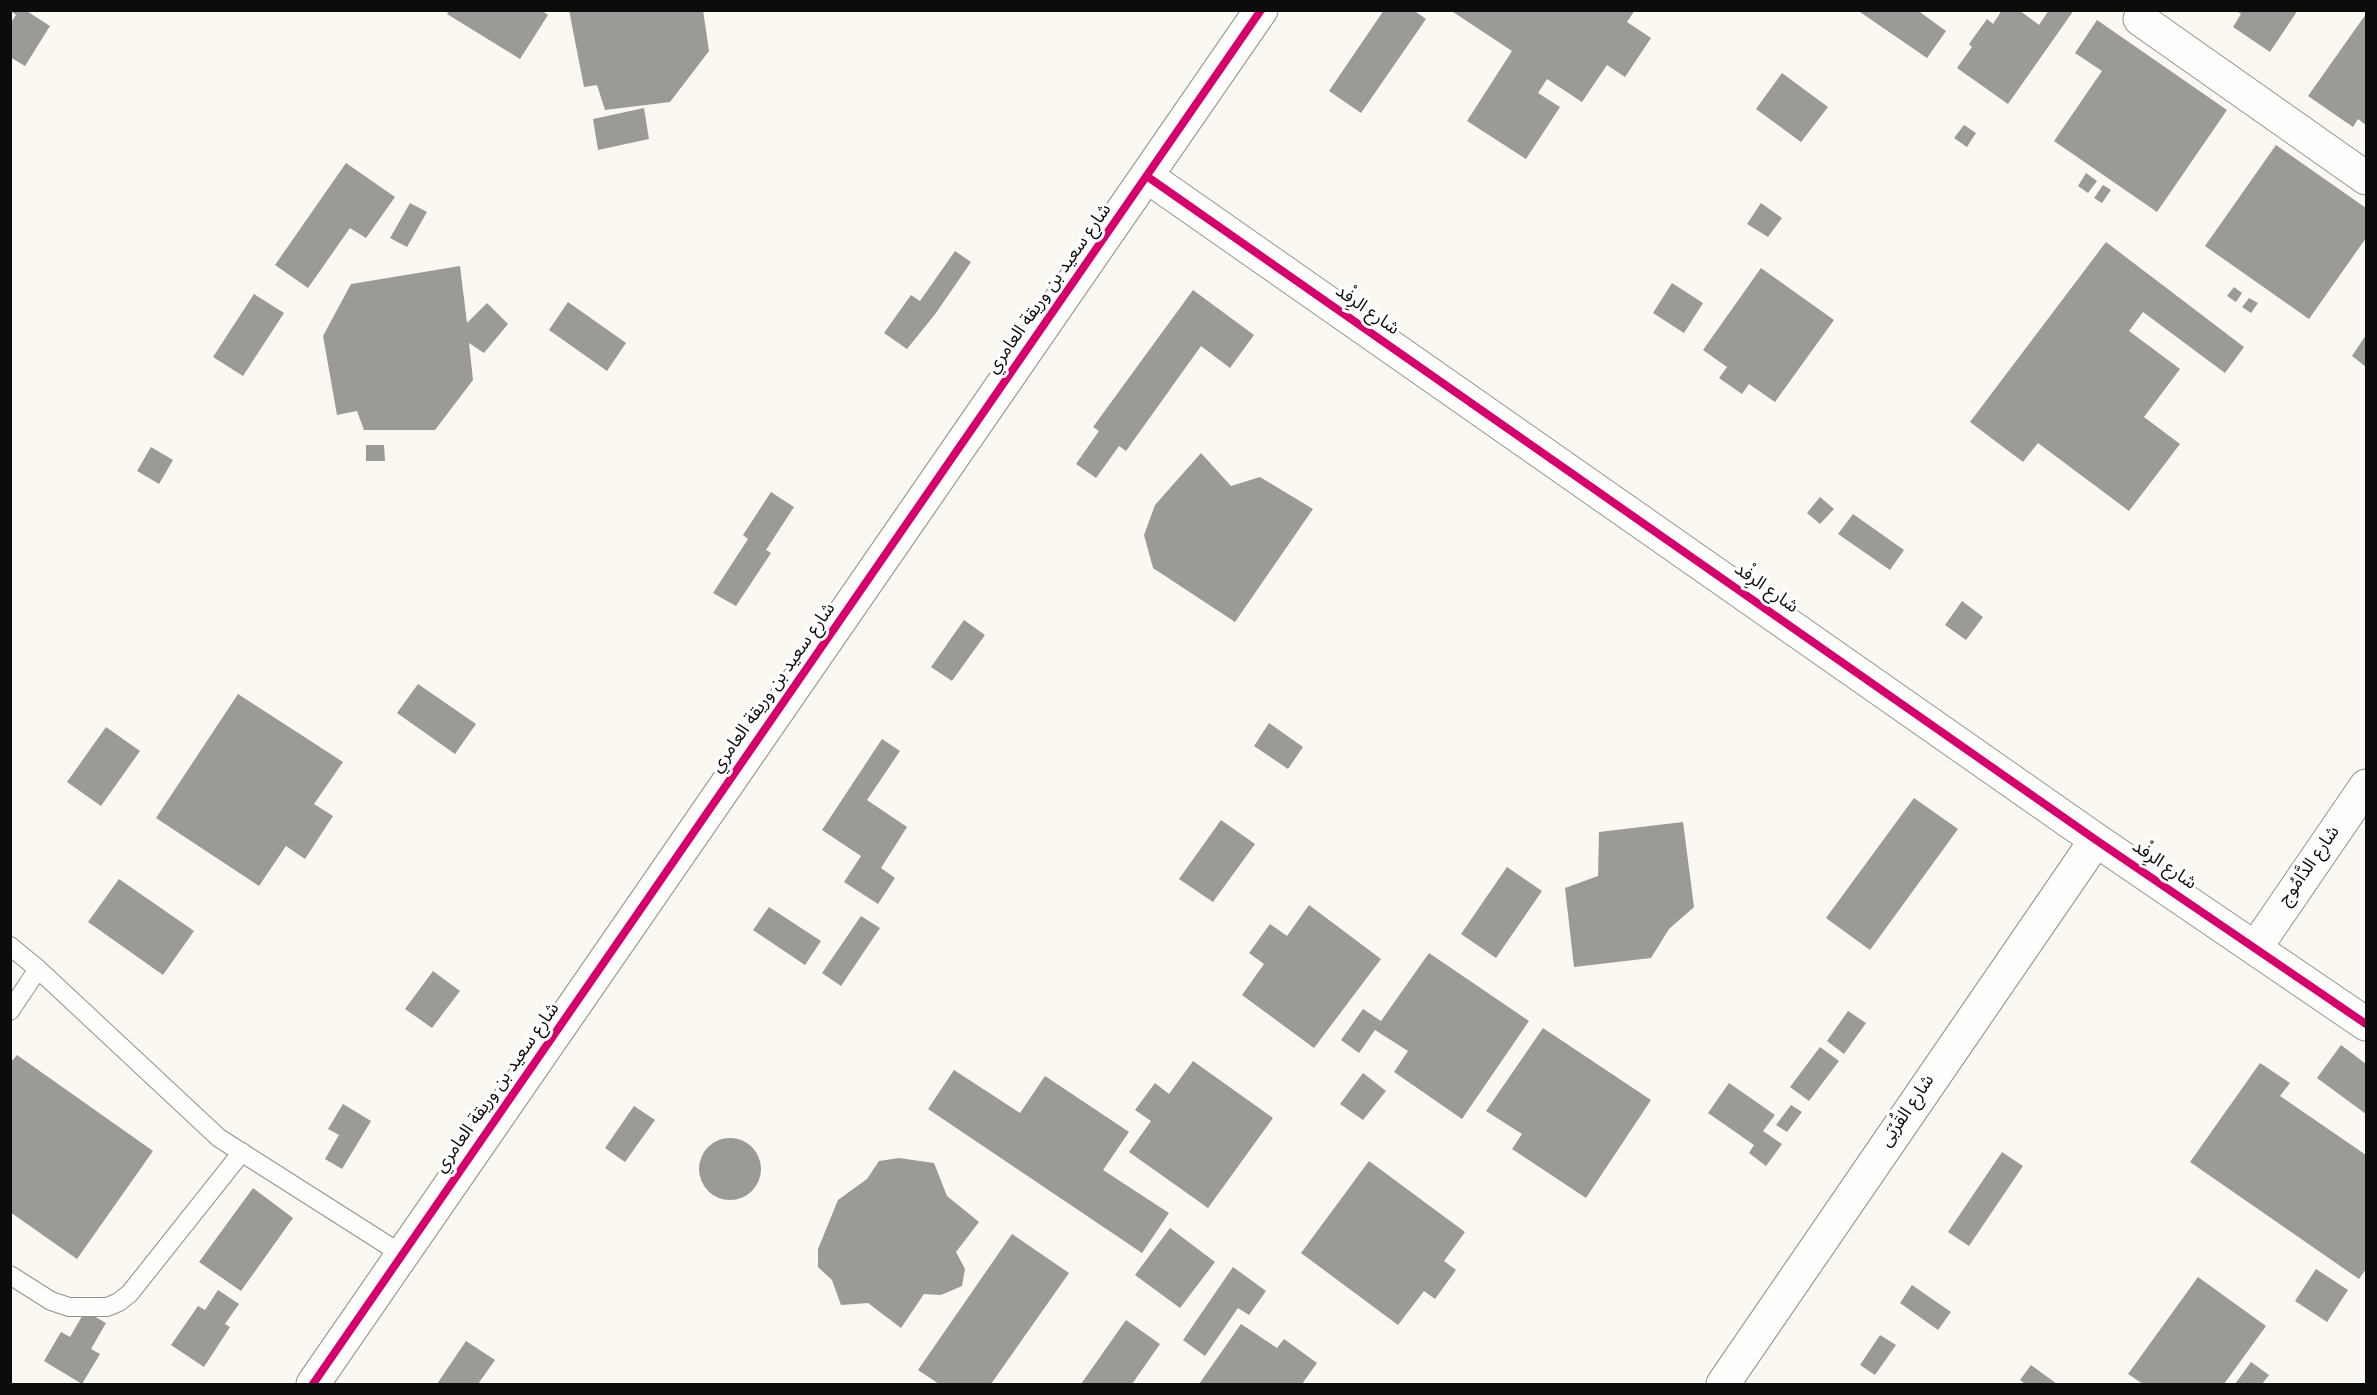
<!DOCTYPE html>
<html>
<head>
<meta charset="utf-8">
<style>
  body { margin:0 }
  #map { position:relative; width:2377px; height:1395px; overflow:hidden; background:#faf8f0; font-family:Georgia,serif }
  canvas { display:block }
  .frame { position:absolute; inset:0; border:12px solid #0c0c0c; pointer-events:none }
</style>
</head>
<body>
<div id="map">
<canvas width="2377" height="1395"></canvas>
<div class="frame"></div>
</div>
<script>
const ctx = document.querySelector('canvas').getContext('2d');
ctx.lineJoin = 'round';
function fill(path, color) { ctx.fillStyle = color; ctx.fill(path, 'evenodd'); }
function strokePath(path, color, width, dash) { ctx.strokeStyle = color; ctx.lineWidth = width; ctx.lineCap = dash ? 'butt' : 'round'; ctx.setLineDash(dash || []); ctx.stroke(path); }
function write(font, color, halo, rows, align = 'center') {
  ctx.font = font + ' Georgia,"Noto Sans Arabic",serif'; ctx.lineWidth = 6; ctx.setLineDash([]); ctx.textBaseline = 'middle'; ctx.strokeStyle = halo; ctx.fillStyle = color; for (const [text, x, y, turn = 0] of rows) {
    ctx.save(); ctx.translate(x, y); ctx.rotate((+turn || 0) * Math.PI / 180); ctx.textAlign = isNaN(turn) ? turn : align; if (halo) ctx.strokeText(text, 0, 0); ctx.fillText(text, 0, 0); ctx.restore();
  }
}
fill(new Path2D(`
  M10 10H25L50 26 25 66 10 57V24L16 15Z
  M449 10H541L548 15 520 59 447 14Z
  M569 10H703L709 51 670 102 605 110 597 85 584 87Z
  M1384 10H1413L1426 19 1361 113 1329 91Z
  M1450 10H1635L1627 22 1651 38 1625 77 1607 65 1582 102 1547 79 1538 93 1560 107 1526 159 1467 121 1512 51Z
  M1857 10H1917L1946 31 1927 58Z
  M2002 10H2019L2039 25 2049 10H2074L2008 104 1957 68 1972 47 1969 44 1987 19 1993 24Z
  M2235 10H2298L2270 52 2233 27 2241 14Z
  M2366 14V125L2358 119 2353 127 2308 96Z
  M2097 20 2227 110 2157 212 2054 141 2102 71 2075 53Z
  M1782 73 1828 107 1801 142 1756 109Z
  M644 108 649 139 598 150 593 119Z
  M1964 125 1976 133 1967 147 1954 138Z
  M2276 145 2366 208V238L2309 319 2205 246Z
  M346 163 395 197 366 238 350 228 308 288 275 265Z
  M2086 173 2097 181 2088 193 2078 186Z
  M2103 185 2111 190 2102 203 2094 198Z
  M410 203 427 212 407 247 390 238Z
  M1761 203 1782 218 1768 237 1747 224Z
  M2106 242 2244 347 2225 373 2143 312 2129 331 2180 369 2144 417 2180 444 2129 511 2038 443 2023 462 1970 422Z
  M955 251 971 262 936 313 907 349 884 333 911 295 920 301Z
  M460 266 467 323 487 303 508 324 484 353 469 343 473 380 435 430H364L357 411 337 415 323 336 351 284Z
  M1761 268 1834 320 1775 402 1749 384 1742 394 1719 378 1727 367 1703 350Z
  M1672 283 1703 303 1684 333 1653 313Z
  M2234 287 2242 293 2236 302 2227 296Z
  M1193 290 1254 335 1230 368 1201 346 1126 451 1119 446 1096 478 1076 464 1099 431 1093 427Z
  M254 294 284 313 243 376 213 357Z
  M2249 298 2258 303 2251 313 2242 307Z
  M568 302 626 343 607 371 549 330Z
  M2366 335V367L2352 356Z
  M366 445H384L385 461H366Z
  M151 447 173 460 159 484 137 471Z
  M1201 453 1231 486 1260 477 1313 509 1235 622 1153 568 1144 535 1155 505Z
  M771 492 794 507 766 550 771 553 736 606 713 593 748 539 743 535Z
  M1820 497 1834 509 1820 524 1807 513Z
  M1853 514 1904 550 1890 570 1838 534Z
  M1962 601 1983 617 1966 640 1945 625Z
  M964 620 985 635 952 681 931 667Z
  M418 684 476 724 455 754 397 713Z
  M238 694 343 762 314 804 333 816 305 859 286 846 259 886 156 818Z
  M1269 723 1303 747 1288 769 1254 746Z
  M106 727 140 751 101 806 67 782Z
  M882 739 900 751 867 800 907 827 881 868 895 878 878 904 844 882 861 856 822 830Z
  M1914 798 1958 829 1870 950 1826 918Z
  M1221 820 1255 844 1213 902 1179 879Z
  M1683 822 1694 907 1669 929 1651 958 1574 967 1565 888 1598 876 1599 832Z
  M1507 867 1542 891 1496 958 1461 934Z
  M119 879 194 931 163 975 88 922Z
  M1309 905 1381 959 1314 1048 1242 995 1264 964 1249 953 1270 924 1287 936Z
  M769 907 821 941 805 965 753 930Z
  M861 916 880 928 841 986 822 973Z
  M1429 953 1529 1021 1462 1119 1394 1072 1408 1051 1375 1030 1359 1053 1341 1040 1363 1009 1381 1021Z
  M433 971 460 991 432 1028 405 1009Z
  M1848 1011 1866 1023 1844 1054 1827 1041Z
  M1543 1028 1651 1100 1586 1198 1512 1149 1522 1134 1486 1111Z
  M2341 1045 2366 1064V1114L2317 1078Z
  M1820 1047 1839 1061 1809 1101 1790 1087Z
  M17 1055 153 1151 77 1259 10 1212V1063Z
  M1193 1061 1273 1118 1208 1208 1129 1152 1151 1121 1135 1110 1155 1083 1169 1094Z
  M2260 1063 2290 1083 2280 1096 2366 1155V1269L2359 1279 2190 1162Z
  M954 1070 1020 1113 1045 1076 1129 1132 1103 1170 1169 1213 1142 1253 928 1109Z
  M1363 1073 1386 1091 1363 1120 1340 1104Z
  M1729 1083 1775 1115 1763 1131 1782 1144 1766 1166 1749 1153 1754 1145 1708 1113Z
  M343 1104 371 1121 342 1169 325 1159 339 1135 328 1129Z
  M1791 1105 1802 1112 1787 1132 1776 1125Z
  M634 1106 655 1120 625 1162 605 1148Z
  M699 1169a31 31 0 1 1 62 0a31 31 0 1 1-62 0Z
  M2002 1152 2023 1166 1969 1246 1948 1232Z
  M899 1158 934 1163 947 1196 979 1222 956 1252 965 1269 962 1286 941 1295 924 1294 901 1328 868 1303 841 1305 832 1280 818 1267V1249L838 1200 867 1179 879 1161Z
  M1369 1161 1465 1232 1444 1261 1456 1270 1435 1299 1424 1291 1398 1325 1301 1253Z
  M253 1188 293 1218 241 1291 199 1262Z
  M1170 1228 1215 1262 1180 1308 1135 1275Z
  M1012 1234 1069 1273 991 1384H939L918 1370Z
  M1233 1267 1266 1291 1249 1315 1238 1308 1205 1356 1183 1340Z
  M2316 1269 2348 1290 2327 1322 2295 1301Z
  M2198 1277 2266 1326 2224 1384H2143L2128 1374Z
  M1912 1285 1951 1312 1938 1330 1900 1303Z
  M218 1290 239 1304 225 1324 230 1327 204 1367 171 1345 198 1306 205 1310Z
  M85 1311 106 1323 91 1349 100 1354 82 1384 44 1361 61 1332 70 1337Z
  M1126 1320 1160 1344 1132 1384H1081Z
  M1241 1324 1277 1348 1284 1339 1317 1363 1302 1384H1199Z
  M1880 1335 1896 1345 1875 1375 1860 1365Z
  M466 1341 495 1360 478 1384H437Z
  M2251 1362 2269 1375 2262 1384H2235Z
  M2031 1365 2057 1384H2025L2020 1380Z`), '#9c9a96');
const lane = new Path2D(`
  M10 946 38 969
  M10 1011 38 969 219 1138 403 1255
  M10 1275 51 1301 69 1307H107L119 1302 130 1293 242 1152`);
const street = new Path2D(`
  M2140 19 2366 178
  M1148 177 2096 840 2366 1024
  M2256 947 2366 786
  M313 1384 1261 10
  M1723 1384 2096 840`);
strokePath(lane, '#93928f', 20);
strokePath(street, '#93928f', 35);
strokePath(lane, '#fefefd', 18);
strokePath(street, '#fefefd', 33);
strokePath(new Path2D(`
  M1148 177 2096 840 2366 1024
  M313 1384 1261 10`), '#d6006c', 8);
write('18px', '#0c0c0c', '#fff', [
  ["شارع سعيد بن وريقة العامري",1051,290,-55],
  ["شارع الرِفْد",1366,312,35],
  ["شارع الرِفْد",1765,590,35],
  ["شارع سعيد بن وريقة العامري",775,689,-55],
  ["شارع الرِفْد",2163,867,34],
  ["شارع الدَّامُوج",2311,867,-55],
  ["شارع سعيد بن وريقة العامري",499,1089,-55],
  ["شارع القُرْبَى",1909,1112,-56]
]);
</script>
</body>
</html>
